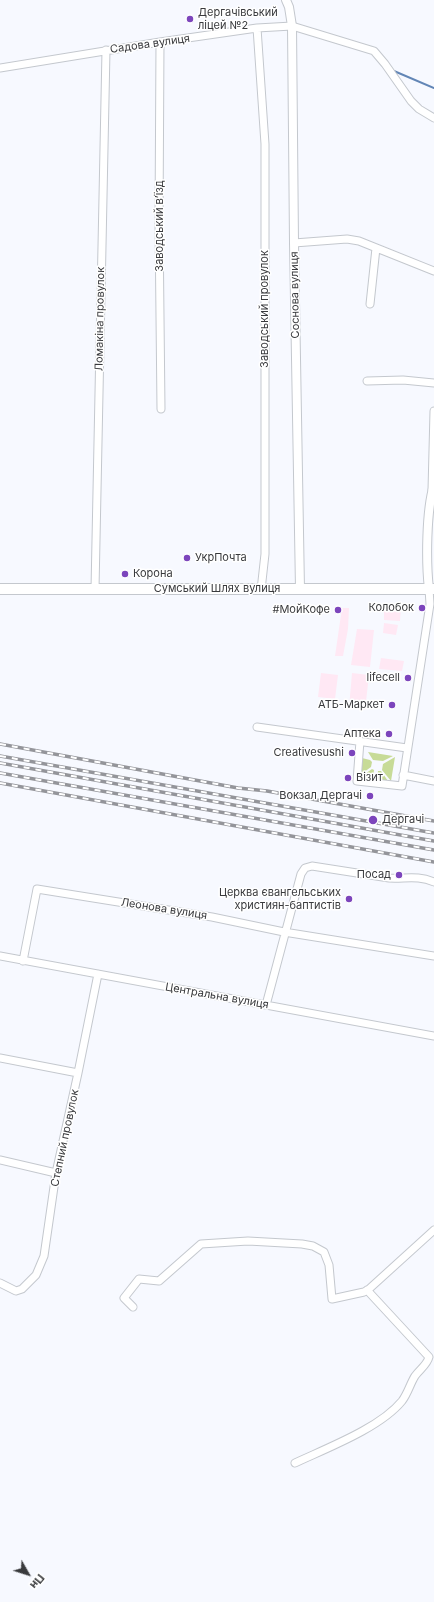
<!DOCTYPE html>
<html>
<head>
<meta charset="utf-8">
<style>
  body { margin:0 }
  #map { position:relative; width:434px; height:1602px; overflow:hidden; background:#f7f9ff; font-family:Inter,sans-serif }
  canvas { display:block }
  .north { position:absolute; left:8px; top:1554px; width:40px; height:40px; -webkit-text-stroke:3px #fff; paint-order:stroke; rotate:129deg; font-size:11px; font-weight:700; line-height:16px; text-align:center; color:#393a3d }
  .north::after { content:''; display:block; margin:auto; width:14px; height:18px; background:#393a3d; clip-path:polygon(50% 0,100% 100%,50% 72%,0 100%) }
</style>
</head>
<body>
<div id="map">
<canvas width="434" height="1602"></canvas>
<div class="north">Пн</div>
</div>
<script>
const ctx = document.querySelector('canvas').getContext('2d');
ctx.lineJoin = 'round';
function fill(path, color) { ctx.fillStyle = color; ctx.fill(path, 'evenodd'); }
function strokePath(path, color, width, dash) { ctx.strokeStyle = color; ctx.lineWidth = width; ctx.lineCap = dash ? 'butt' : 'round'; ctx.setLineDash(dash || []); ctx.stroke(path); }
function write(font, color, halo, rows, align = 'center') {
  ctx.font = font + ' Inter,sans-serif'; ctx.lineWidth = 3; ctx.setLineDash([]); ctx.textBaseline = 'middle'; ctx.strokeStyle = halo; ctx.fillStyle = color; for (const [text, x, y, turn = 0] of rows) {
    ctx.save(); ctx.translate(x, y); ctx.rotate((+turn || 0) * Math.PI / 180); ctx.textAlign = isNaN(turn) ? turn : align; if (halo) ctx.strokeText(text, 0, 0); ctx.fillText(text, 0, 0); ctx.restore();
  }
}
fill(new Path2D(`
  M384 605 401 606 400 621 384 620Z
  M342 608H349L348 629 343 656H335Z
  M384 623 398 625 396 635 383 633Z
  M357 629 374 630 370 667 351 665Z
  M381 658 404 661 402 671 379 669Z
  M321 673 338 675 335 699 318 697Z
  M352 673 369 675 365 710 349 708Z`), '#ffe8f4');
fill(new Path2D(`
  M368 752 393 756 383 761 373 760Z
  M395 757 391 781 382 770 383 764Z
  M362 758 370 760 372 762 371 767 360 775Z
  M372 769 374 770 373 778 362 776Z
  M378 771H381L388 781 377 779Z`), '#c7db97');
strokePath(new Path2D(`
  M394 71 434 88`), '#6286b6', 2);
const minor = new Path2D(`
  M257 28 265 144V554L261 590
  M160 42 159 224 161 409
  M0 68 160 42 257 28 292 26 374 51 385 64 411 101 419 109 434 118
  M294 243 347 239 359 241 434 271
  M370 304 376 248
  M367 381 403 380 434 383
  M432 490 434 411
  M95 589 106 50
  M257 727 407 748
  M360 741 357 781 402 786 430 604 429 589
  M403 775 434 781
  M0 956 434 1036
  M23 961 37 889 212 917 284 932 434 956
  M266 1005 301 874 305 868 312 866 389 878C405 879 418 875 434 882
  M0 1058 78 1073
  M0 1160 56 1173
  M0 1283 16 1291 22 1289 36 1275 44 1256 56 1173 78 1073 98 974
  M133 1307 124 1298 139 1279 159 1281 201 1244 248 1241 302 1244 313 1246 324 1252 329 1265 332 1299 364 1292 369 1289 434 1230
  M295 1463C327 1448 380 1428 402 1401 408 1393 410 1384 415 1376 420 1369 427 1365 429 1357L367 1290`);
const tertiary = new Path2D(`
  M286 0 289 7 292 26 294 243 300 589
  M429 589C426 563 426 511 434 485`);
const secondary = new Path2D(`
  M0 589H434`);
strokePath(minor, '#c4c8ce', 9);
strokePath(tertiary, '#c4c8ce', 10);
strokePath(secondary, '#c4c8ce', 12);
strokePath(minor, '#fff', 7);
strokePath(tertiary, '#fff', 8);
strokePath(secondary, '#fff', 10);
const rail = new Path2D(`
  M0 744 238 788 267 791 434 821
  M0 756 434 833
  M0 763 434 841
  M0 773 434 850
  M0 783 434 862`);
strokePath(rail, '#94959a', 3.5);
strokePath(rail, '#fff', 2, [6]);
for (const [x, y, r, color] of [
  [190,19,4,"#7c45bc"],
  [187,558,4,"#7c45bc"],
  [125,574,4,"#7c45bc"],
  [422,608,4,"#7c45bc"],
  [338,610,4,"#7c45bc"],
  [408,678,4,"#7c45bc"],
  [392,705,4,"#7c45bc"],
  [389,734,4,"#7c45bc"],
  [352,753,4,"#7c45bc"],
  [348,778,4,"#7c45bc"],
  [370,796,4,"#7c45bc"],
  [373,820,5,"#7c45bc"],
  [399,875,4,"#7c45bc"],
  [349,899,4,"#7c45bc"]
]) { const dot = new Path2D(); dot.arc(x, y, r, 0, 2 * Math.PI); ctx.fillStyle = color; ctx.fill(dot); strokePath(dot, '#fff', 1.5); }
write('11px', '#393a3d', '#fff', [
  ["Дергачівський",198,13,"left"],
  ["ліцей №2",198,26,"left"],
  ["УкрПочта",195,558,"left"],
  ["Корона",133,574,"left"],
  ["Колобок",414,608],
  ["#МойКофе",330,610],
  ["lifecell",400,678],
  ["АТБ-Маркет",384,705],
  ["Аптека",381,734],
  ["Creativesushi",344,753],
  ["Візит",356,778,"left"],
  ["Вокзал Дергачі",362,796],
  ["Дергачі",382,820,"left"],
  ["Посад",391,875],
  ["Церква євангельських",341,893],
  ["християн-баптистів",341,906]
], 'right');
write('11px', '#393a3d', '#fff', [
  ["Садова вулиця",150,44,-8],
  ["Заводський в’їзд",160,226,-90],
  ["Соснова вулиця",295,295,-91],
  ["Заводський провулок",265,309,-90],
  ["Ломакіна провулок",100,319,-89],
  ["Сумський Шлях вулиця",217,589],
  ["Леонова вулиця",164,909,9],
  ["Центральна вулиця",217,996,10],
  ["Степний провулок",65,1138,-78]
]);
</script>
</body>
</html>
